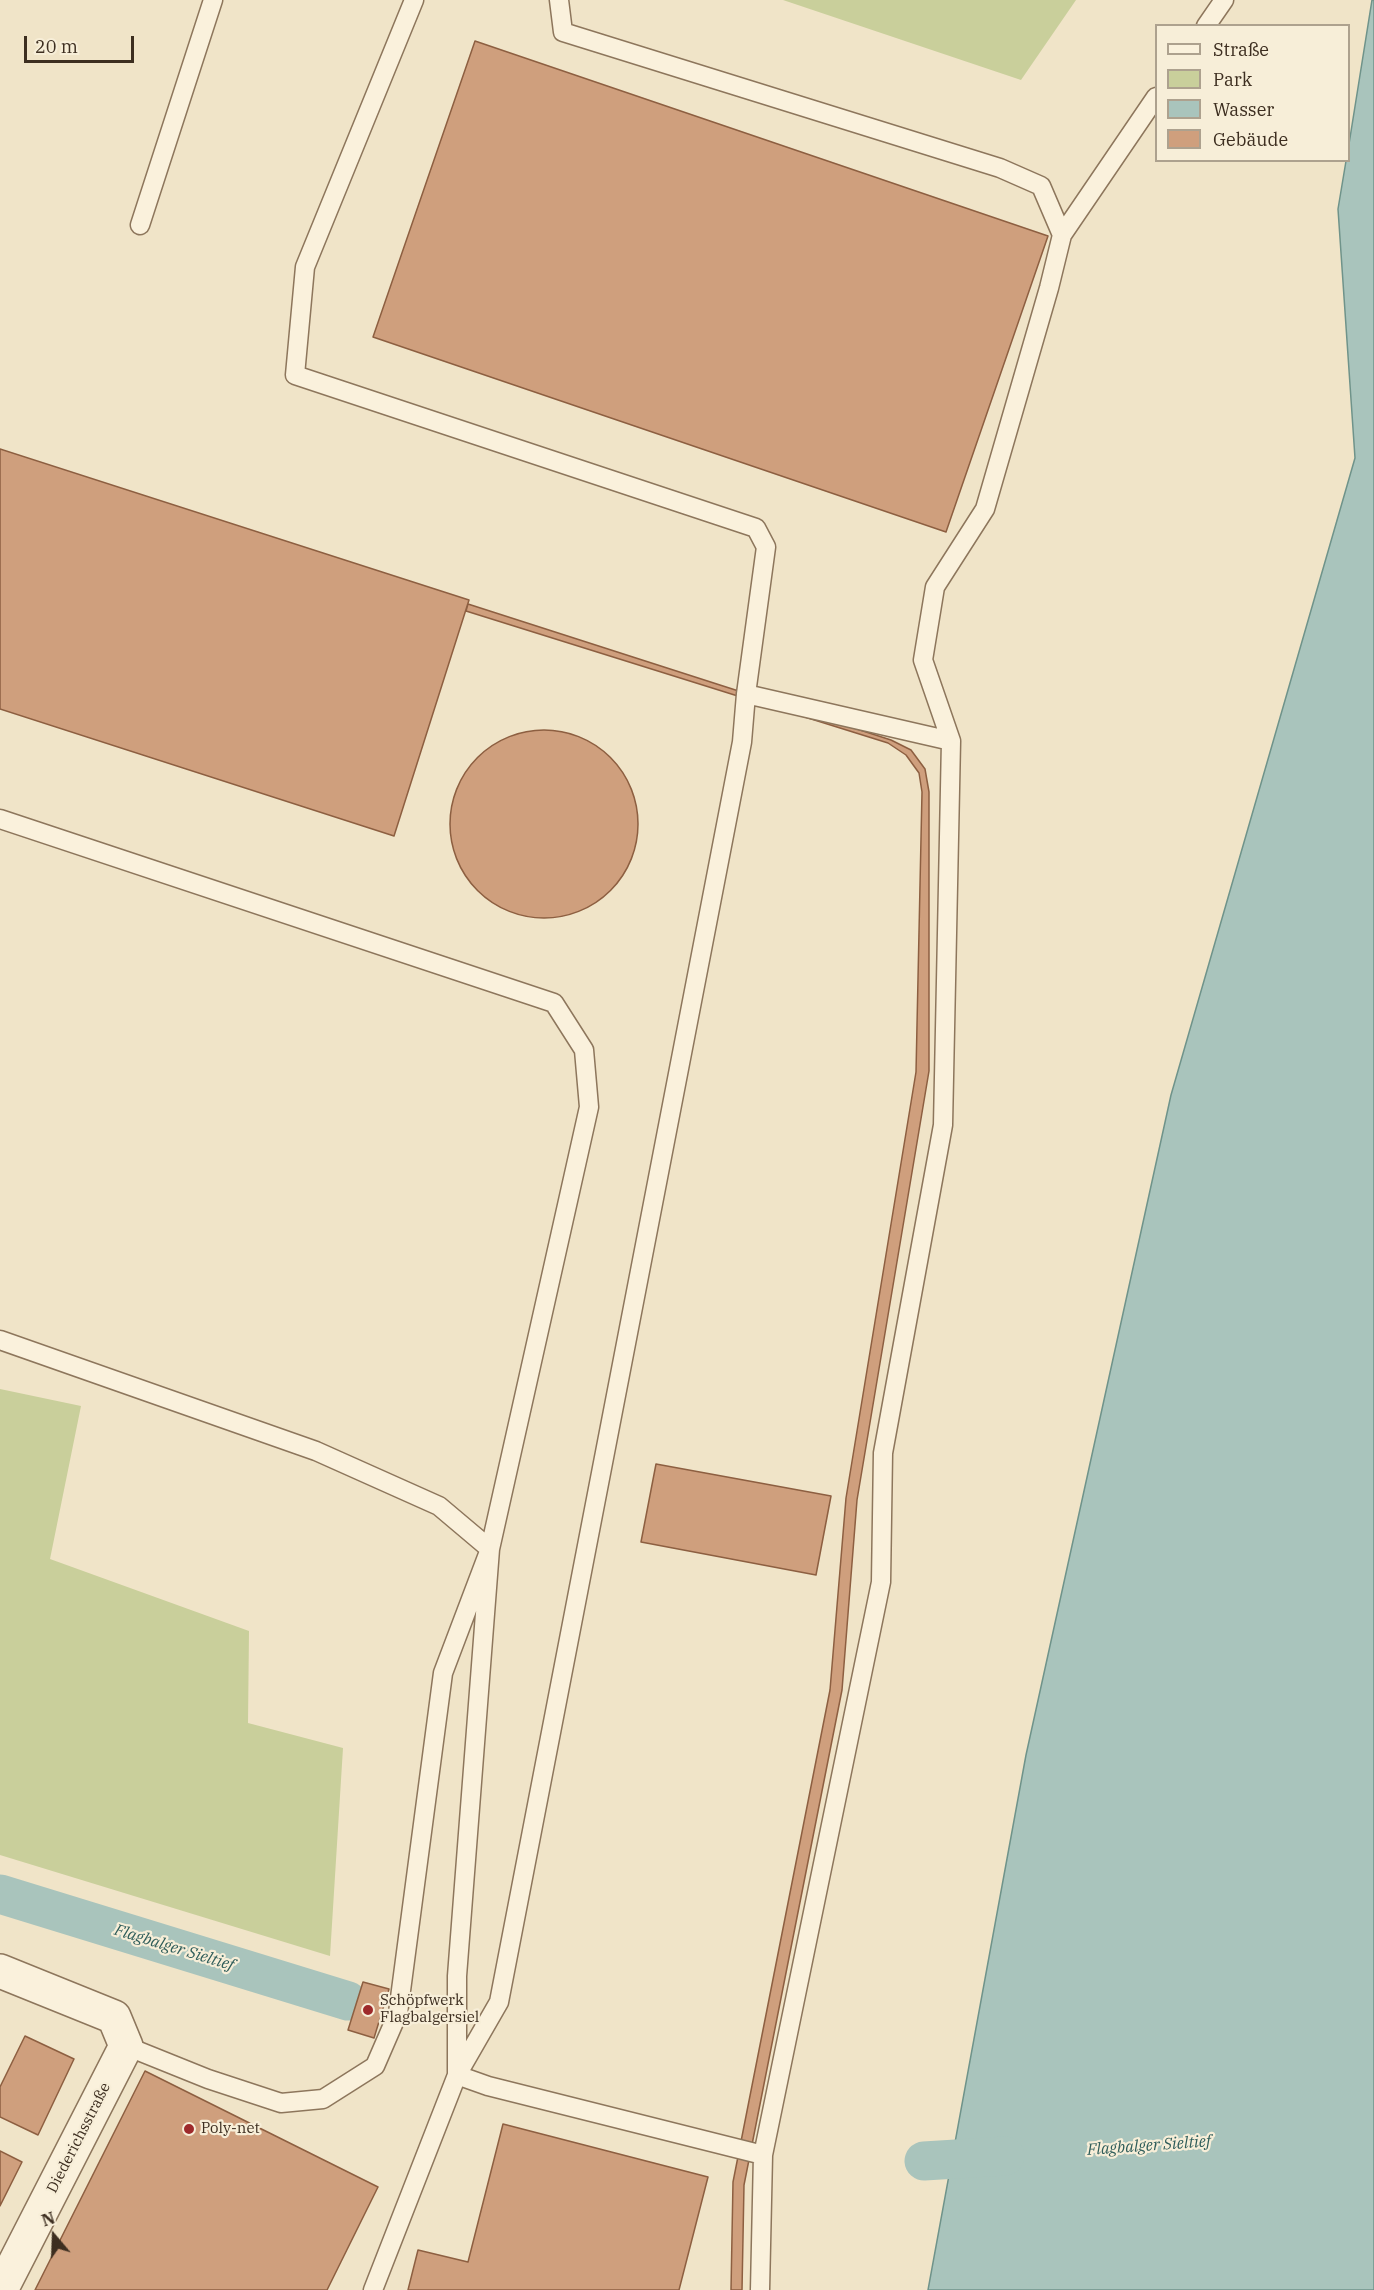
<!DOCTYPE html>
<html>
<head>
<meta charset="utf-8">
<style>
  body { margin:0 }
  #map { position:relative; width:1374px; height:2290px; overflow:hidden; background:#f0e4c8; font-family:"IBM Plex Serif",serif }
  canvas { display:block }
  .legend { position:absolute; left:1155px; top:24px; width:195px; height:138px; box-sizing:border-box; background:#f7eed8; border:2px solid #ada18e; margin:0; padding:8px 10px; list-style:none; font-size:18px; color:#3d2e20 }
  .legend li { display:flex; align-items:center; gap:12px; height:30px }
  .legend b { width:30px; border:2px solid #ada18e }
  .north { position:absolute; left:24px; top:2206px; width:60px; height:60px; -webkit-text-stroke:4px #f7eed8; paint-order:stroke; rotate:341deg; font-size:16px; font-weight:700; line-height:24px; text-align:center; color:#3d2e20 }
  .north::after { content:''; display:block; margin:auto; width:21px; height:27px; background:#3d2e20; clip-path:polygon(50% 0,100% 100%,50% 72%,0 100%) }
  .scale { position:absolute; left:24px; top:36px; width:110px; height:27px; box-sizing:border-box; border:3px solid #3d2e20; border-top:0; padding-left:8px; font-size:18px; line-height:21px; white-space:nowrap; color:#3d2e20; -webkit-text-stroke:4px #f7eed8; paint-order:stroke }
</style>
</head>
<body>
<div id="map">
<canvas width="1374" height="2290"></canvas>
<ul class="legend">
<li><b style="height:8px;background:#faf1dc"></b>Straße</li>
<li><b style="height:16px;background:#c9cf9b"></b>Park</li>
<li><b style="height:16px;background:#a9c4bc"></b>Wasser</li>
<li><b style="height:16px;background:#cf9f7d"></b>Gebäude</li>
</ul>
<div class="north">N</div>
<div class="scale">20 m</div>
</div>
<script>
const ctx = document.querySelector('canvas').getContext('2d');
ctx.lineJoin = 'round';
function fill(path, color) { ctx.fillStyle = color; ctx.fill(path, 'evenodd'); }
function strokePath(path, color, width, dash) { ctx.strokeStyle = color; ctx.lineWidth = width; ctx.lineCap = dash ? 'butt' : 'round'; ctx.setLineDash(dash || []); ctx.stroke(path); }
function write(font, color, halo, rows, align = 'center') {
  ctx.font = font + ' "IBM Plex Serif",serif'; ctx.lineWidth = 4.5; ctx.setLineDash([]); ctx.textBaseline = 'middle'; ctx.strokeStyle = halo; ctx.fillStyle = color; for (const [text, x, y, turn = 0] of rows) {
    ctx.save(); ctx.translate(x, y); ctx.rotate((+turn || 0) * Math.PI / 180); ctx.textAlign = isNaN(turn) ? turn : align; if (halo) ctx.strokeText(text, 0, 0); ctx.fillText(text, 0, 0); ctx.restore();
  }
}
fill(new Path2D(`
  M783 0H1076L1021 80Z
  M0 1389 81 1406 50 1559 249 1631 248 1723 343 1748 330 1956 0 1855Z`), '#c9cf9b');
const water = new Path2D(`
  M1372 0H1374V2290H928L1026 1755 1171 1095 1355 458 1338 209 1346 161 1348 160 1349 144Z`);
fill(water, '#a9c4bc');
strokePath(water, '#6f938a', 1.5);
strokePath(new Path2D(`
  M0 1894 348 2001
  M924 2161 1005 2156`), '#a9c4bc', 39);
const building = new Path2D(`
  M475 41 1048 236 946 532 373 337Z
  M0 449 469 600 394 836 0 709Z
  M468 604 891 740 911 750 925 769 929 792V1071L857 1500 842 1690 744 2185 742 2290H731L733 2182 830 1690 846 1498 916 1072 922 792 919 773 906 755 888 743 466 611Z
  M450 824a94 94 0 1 1 188 0a94 94 0 1 1-188 0Z
  M656 1464 831 1496 816 1575 641 1542Z
  M363 1982 389 1989 374 2038 348 2030Z
  M25 2036 74 2059 38 2135 0 2117V2087Z
  M145 2071 378 2187 327 2290H35Z
  M503 2124 708 2177 679 2290H408L418 2250 468 2262Z
  M0 2151 22 2162 0 2206Z`);
fill(building, '#cf9f7d');
strokePath(building, '#8d5f41', 1.5);
const lane = new Path2D(`
  M414 0 305 267 295 375 756 528 766 547 746 694
  M559 0 563 32 1000 168 1041 186 1062 235 1049 288 985 509 935 587 923 660 951 741 943 1125 883 1453 881 1582 763 2155
  M1206 26 1224 0
  M140 225 213 0
  M1062 235 1156 97
  M0 819 554 1003 584 1050 589 1107 490 1549 457 1976V2073
  M0 1340 316 1451 439 1506 490 1549 443 1673 398 2013 375 2066 323 2099 281 2103 208 2079 126 2046
  M457 2075 488 2086 763 2155 760 2290
  M373 2290 457 2075 499 2002 742 742 746 694 951 741`);
const street = new Path2D(`
  M0 1971 114 2017 126 2046 1 2290`);
strokePath(lane, '#8d765c', 21);
strokePath(street, '#8d765c', 36);
strokePath(lane, '#faf1dc', 18);
strokePath(street, '#faf1dc', 33);
for (const [x, y, r, color] of [
  [368,2010,6,"#9e2a2b"],
  [189,2129,6,"#9e2a2b"]
]) { const dot = new Path2D(); dot.arc(x, y, r, 0, 2 * Math.PI); ctx.fillStyle = color; ctx.fill(dot); strokePath(dot, '#f7eed8', 2); }
write('15px', '#3d2e20', '#f7eed8', [
  ["Schöpfwerk",380,2001],
  ["Flagbalgersiel",380,2018],
  ["Poly-net",201,2129]
], 'left');
write('15px', '#3d2e20', '#f7eed8', [
  ["Diederichsstraße",79,2138,-63]
]);
write('italic 16px', '#2f5d5a', '#f7eed8', [
  ["Flagbalger Sieltief",174,1948,17],
  ["Flagbalger Sieltief",1149,2146,-4]
]);
</script>
</body>
</html>
